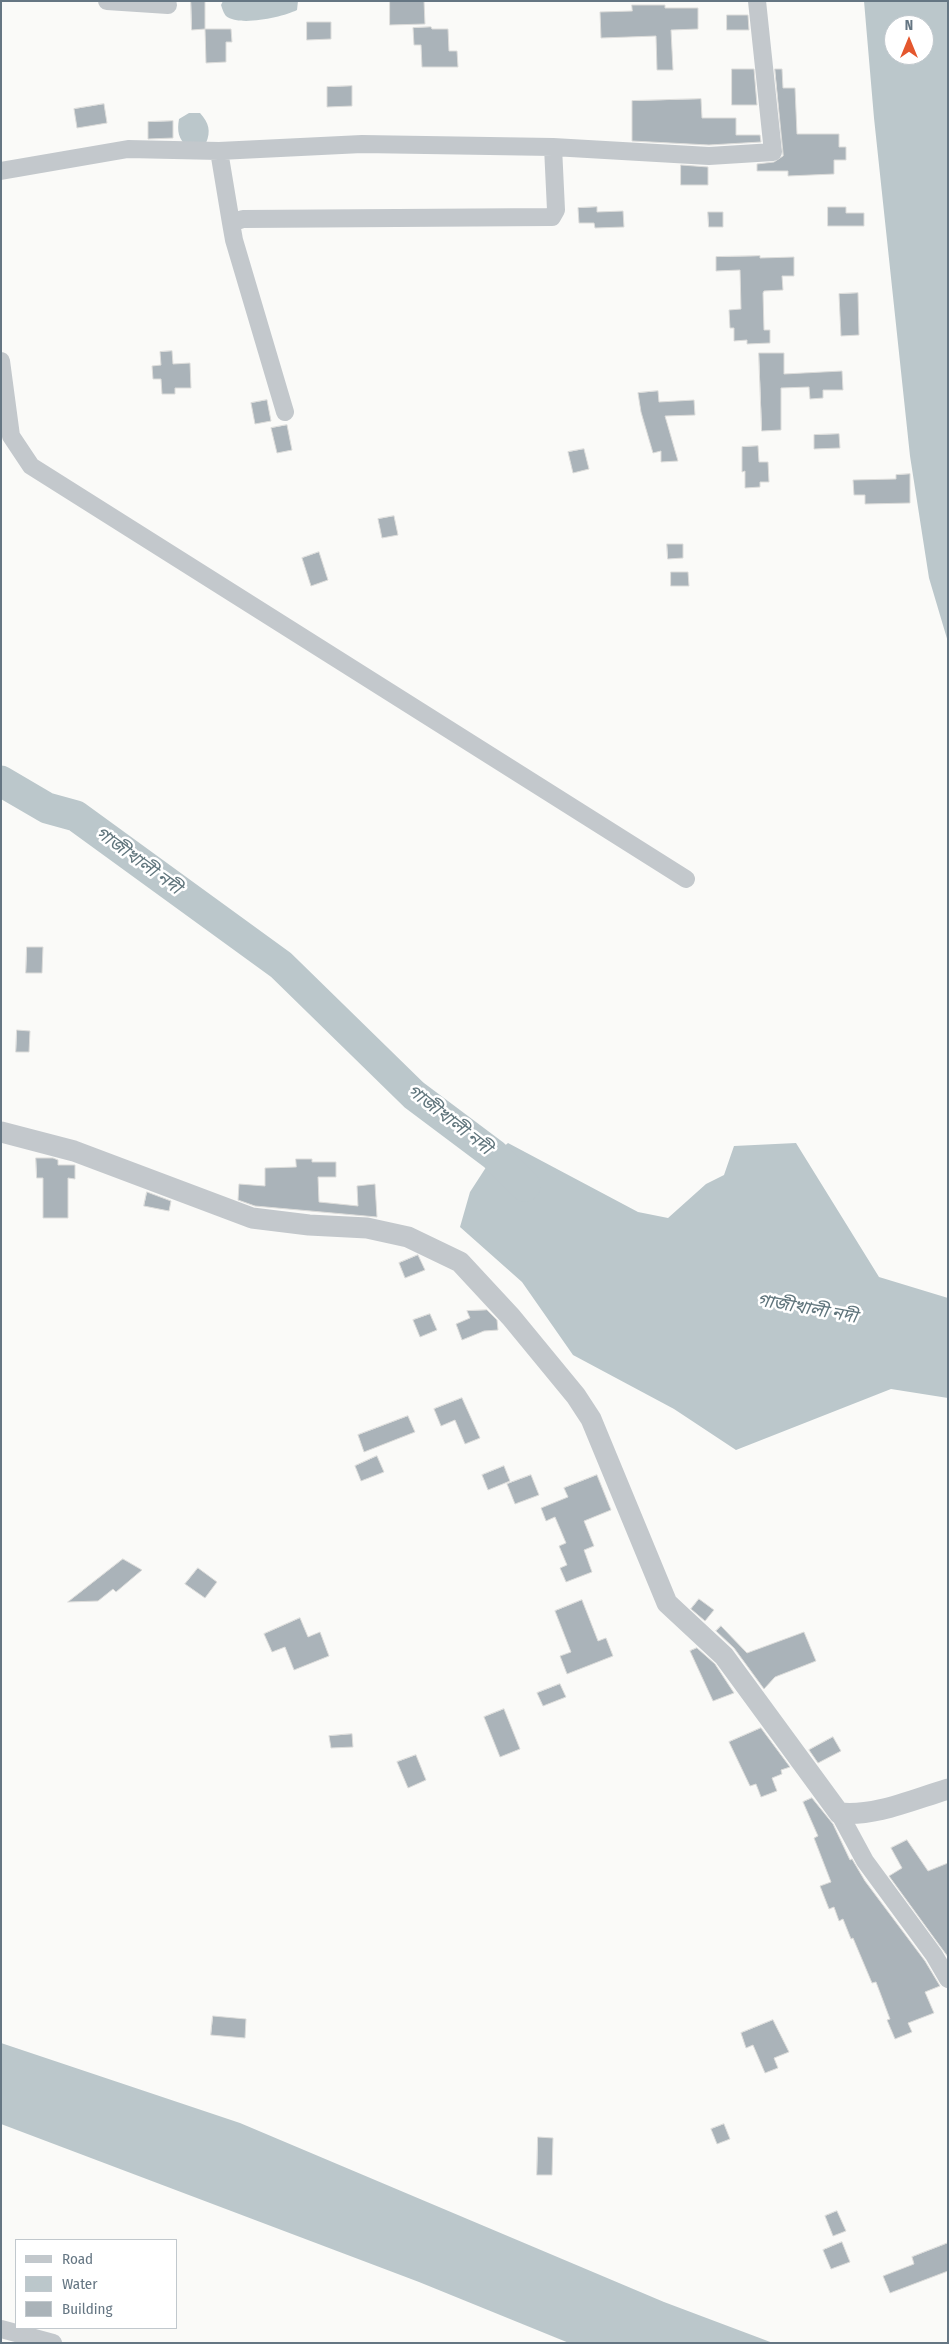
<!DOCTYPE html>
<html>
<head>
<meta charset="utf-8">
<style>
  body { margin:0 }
  #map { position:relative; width:949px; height:2344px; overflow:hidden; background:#fafaf8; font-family:"Fira Sans Condensed",sans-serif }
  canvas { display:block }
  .frame { position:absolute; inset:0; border:2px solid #657683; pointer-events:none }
  .legend { position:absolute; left:15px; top:2239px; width:162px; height:90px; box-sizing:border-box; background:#fff; border:1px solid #c1c8cd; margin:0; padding:6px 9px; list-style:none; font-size:15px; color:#657683 }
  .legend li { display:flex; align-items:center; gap:10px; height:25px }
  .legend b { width:25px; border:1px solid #c1c8cd }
  .north { position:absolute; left:884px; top:15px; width:50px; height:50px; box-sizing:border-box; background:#fff; border:1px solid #c1c8cd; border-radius:50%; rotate:0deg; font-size:14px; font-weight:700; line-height:20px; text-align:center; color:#657683 }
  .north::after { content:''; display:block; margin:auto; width:18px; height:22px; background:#e4572e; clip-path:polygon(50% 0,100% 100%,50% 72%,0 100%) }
</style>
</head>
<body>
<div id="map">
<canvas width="949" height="2344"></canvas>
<div class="frame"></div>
<ul class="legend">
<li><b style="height:6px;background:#c3c8cc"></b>Road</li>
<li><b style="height:14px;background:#bbc7cb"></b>Water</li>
<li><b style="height:14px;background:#aab3b9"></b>Building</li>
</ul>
<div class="north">N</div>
</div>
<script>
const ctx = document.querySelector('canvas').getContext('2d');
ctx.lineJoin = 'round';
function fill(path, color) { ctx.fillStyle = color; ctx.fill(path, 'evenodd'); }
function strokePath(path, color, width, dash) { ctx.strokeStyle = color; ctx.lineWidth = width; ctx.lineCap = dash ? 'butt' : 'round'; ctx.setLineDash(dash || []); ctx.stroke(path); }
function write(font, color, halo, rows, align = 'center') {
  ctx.font = font + ' "Fira Sans Condensed","Noto Sans Bengali",sans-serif'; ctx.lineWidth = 5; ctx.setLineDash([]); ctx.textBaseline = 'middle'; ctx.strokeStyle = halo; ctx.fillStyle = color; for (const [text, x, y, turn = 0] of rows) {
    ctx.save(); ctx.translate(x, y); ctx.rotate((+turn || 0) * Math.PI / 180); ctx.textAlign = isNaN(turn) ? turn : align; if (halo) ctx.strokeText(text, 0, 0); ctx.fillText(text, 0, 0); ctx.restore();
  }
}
fill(new Path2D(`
  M223 1H298L297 10C283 17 239 27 226 16 224 14 222 8 221 5Z
  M864 1H948V642L929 578 910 456 874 118ZM894 25H924V55H894Z
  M189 113H200C209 123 211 131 206 143L188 147C178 139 177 131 179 119Z
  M508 1143 638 1212 668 1218 706 1184 724 1175 734 1146 796 1143 879 1277 948 1298V1398L891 1389 736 1450 674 1409 573 1355 522 1282 460 1227 470 1192 494 1155Z
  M1 2043 240 2123 664 2302 773 2343H569L419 2282 1 2124Z`), '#bbc7cb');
strokePath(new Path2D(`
  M1 781 47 808 76 816 281 965 414 1095 494 1155 525 1186`), '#bbc7cb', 31);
const building = new Path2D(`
  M191 1H205V29H231L232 42H226V62L206 63 205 29 192 30Z
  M390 1H424L425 24 390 25Z
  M632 5H665V8H698V29L671 30 673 70H657L656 36 601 38 600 12 632 11Z
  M727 15H748L749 30H727Z
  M307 22H331V39L307 40Z
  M431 27 432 29H448L449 51H457L458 67H422L421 45H414L413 28Z
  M732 69H754L757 105H732Z
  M775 69H782L783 88H795L797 134H839V147H846V160H834V174L788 176V171H757V164L774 162 783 156Z
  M352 86V106L327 107V87Z
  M701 99 702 118H736V135H760L761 142 709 145 632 141V101Z
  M104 104 107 123 77 128 74 109Z
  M173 121V138L148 139V122Z
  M681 165 708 167V185H681Z
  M597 207V212L623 211 624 227 595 228 594 223H579L578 208Z
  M828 207H846V213H864V226H828Z
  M708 212H723V227H709Z
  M760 256V258L794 257V276H782L783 290 764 291 763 293 764 330H770V343L747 344V340L734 341V328H730L729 310 741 309 740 270 716 271V257Z
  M858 293 859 335 841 336 839 294Z
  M172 351 173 364 190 363 191 388H175V394H162L161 379H153L152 366 161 365 160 352Z
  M759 353H784V374L842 371 843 390H823V398L810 399 809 387 781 388V430L762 431Z
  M658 391 659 402 694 400 695 415 665 416 678 461 661 462V451L653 453 641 412 638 393Z
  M267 400 271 421 255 424 251 403Z
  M287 425 292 450 277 453 271 428Z
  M839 434 840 448 814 449V435Z
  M758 446 759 462H768L769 482H760V487L745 488V471L742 472V447Z
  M584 449 589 469 573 473 568 452Z
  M910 474V503L865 504V495H854L853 480 896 479V475Z
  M394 516 398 535 382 538 378 519Z
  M667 544H683V558L668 559Z
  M319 552 328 580 311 586 302 558Z
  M671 572H688L689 586H671Z
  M27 947H43L42 973H26Z
  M17 1030 30 1031 29 1052H16Z
  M36 1158H53L58 1160V1165H75V1179L68 1178V1218H43V1178H37Z
  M296 1159H312V1162H336V1177H318L319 1202 358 1206 357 1186 375 1184 377 1217 255 1206 238 1200 239 1184 265 1186V1168L296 1167Z
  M147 1192 171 1201 169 1211 144 1206Z
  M418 1255 425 1270 405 1278 399 1263Z
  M487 1310 497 1320 498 1330 484 1331 462 1340 456 1324 470 1318 467 1311Z
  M430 1314 437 1330 420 1337 413 1320Z
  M462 1398 480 1438 465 1444 455 1420 441 1426 434 1409Z
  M408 1416 415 1432 364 1452 358 1435Z
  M377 1456 384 1472 361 1481 355 1466Z
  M504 1466 510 1481 488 1490 482 1475Z
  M531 1475 539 1495 515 1504 507 1484Z
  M597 1475 611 1510 584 1521 594 1546 584 1550 592 1572 566 1582 560 1568 567 1565 559 1546 566 1543 555 1517 546 1521 541 1508 568 1497 564 1488Z
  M123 1559 142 1570 116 1592 113 1589 98 1601 68 1602Z
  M198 1568 217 1582 205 1598 185 1584Z
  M699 1599 714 1610 705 1621 691 1609Z
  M582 1600 598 1641 606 1638 613 1656 567 1674 560 1656 571 1652 555 1611Z
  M300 1618 308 1637 320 1632 329 1656 294 1670 285 1647 272 1652 264 1634Z
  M721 1626 747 1653 804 1632 816 1661 775 1677 764 1689 734 1648 716 1631Z
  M697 1648 715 1664 734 1693 713 1701 690 1651Z
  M560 1684 566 1697 543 1706 537 1693Z
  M504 1709 520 1749 500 1757 484 1717Z
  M761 1728 790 1767 781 1770 782 1774 772 1778 777 1791 761 1797 756 1784 750 1786 729 1742Z
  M352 1734 353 1747 331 1748 329 1736Z
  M833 1737 841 1751 818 1763 809 1750Z
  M416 1755 426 1780 408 1788 397 1762Z
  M812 1798 833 1824 850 1860 852 1859 865 1881 925 1961 940 1986 925 1992 934 2013 908 2023 912 2032 895 2039 887 2020 890 2019 876 1982 872 1983 853 1938 851 1939 843 1919 839 1921 834 1907 829 1909 820 1886 831 1882 814 1838 818 1836 803 1802Z
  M907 1840 928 1871 948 1863V1957L889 1876 902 1868 891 1848Z
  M213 2016 246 2019 245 2038 211 2035Z
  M773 2020 789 2052 774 2058 778 2068 765 2073 753 2045 746 2048 741 2033Z
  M724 2124 730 2139 717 2144 711 2129Z
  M538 2137 553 2138 552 2175H537Z
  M837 2211 846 2231 833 2236 825 2216Z
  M842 2242 850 2262 831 2269 823 2250Z
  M948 2243V2271L890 2293 883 2276 914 2264 912 2257Z`);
fill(building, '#aab3b9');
strokePath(building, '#dcdcda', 1);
strokePath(new Path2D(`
  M107 1 168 5
  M219 151 231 223
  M1 171 128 149 219 151 362 144 553 147 709 156 773 152 757 1
  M1 361 11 436 31 466 686 879
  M285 412 234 240 231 223 243 219 552 217 556 210 553 147
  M839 1813 865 1861 934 1955 948 1979
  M1 2329 53 2343`), '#c3c8cc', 18);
strokePath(new Path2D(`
  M1 1132 74 1151 252 1218 309 1225 367 1228 408 1237 460 1262 511 1317 576 1396 591 1419 667 1603 724 1656 839 1813C875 1817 914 1799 948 1789`), '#c3c8cc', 21);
write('italic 18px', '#60757c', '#fff', [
  ["গাজীখালী নদী",138,861,36],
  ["গাজীখালী নদী",449,1120,38],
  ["গাজীখালী নদী",807,1309,10]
]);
</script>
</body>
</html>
